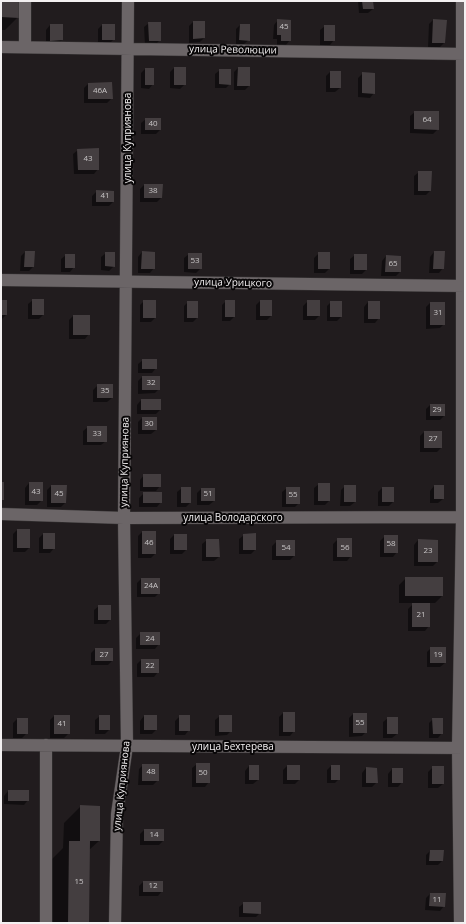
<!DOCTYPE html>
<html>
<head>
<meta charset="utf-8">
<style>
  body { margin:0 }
  #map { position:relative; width:466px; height:924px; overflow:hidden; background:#211c1e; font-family:"Open Sans",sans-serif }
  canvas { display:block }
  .frame { position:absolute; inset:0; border:2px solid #f3f0f1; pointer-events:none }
</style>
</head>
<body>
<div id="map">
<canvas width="466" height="924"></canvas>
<div class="frame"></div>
</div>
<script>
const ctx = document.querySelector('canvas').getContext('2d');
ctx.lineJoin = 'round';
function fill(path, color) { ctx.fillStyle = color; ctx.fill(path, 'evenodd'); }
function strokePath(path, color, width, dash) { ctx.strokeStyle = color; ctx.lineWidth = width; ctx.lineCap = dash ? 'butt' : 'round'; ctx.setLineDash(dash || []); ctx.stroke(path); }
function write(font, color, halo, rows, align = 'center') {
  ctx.font = font + ' "Open Sans",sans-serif'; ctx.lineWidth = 4; ctx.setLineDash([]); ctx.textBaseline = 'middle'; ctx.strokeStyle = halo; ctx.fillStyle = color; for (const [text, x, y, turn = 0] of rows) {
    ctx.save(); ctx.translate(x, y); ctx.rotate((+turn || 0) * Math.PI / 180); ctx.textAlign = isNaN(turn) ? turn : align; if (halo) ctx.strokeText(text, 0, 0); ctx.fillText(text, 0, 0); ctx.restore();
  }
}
fill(new Path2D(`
  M1 1H18V17L5 30H1Z
  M358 1H372L373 9 368 13H359Z
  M278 20 290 40 286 45H277V39H273L274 25Z
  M433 20 444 43 440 47H428L429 24Z
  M193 22 204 38 200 42 189 43V26Z
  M149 23 160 40 156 44 145 45 144 27Z
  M50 25H62V40L58 44 46 45V30Z
  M102 25 114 39 109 44H98V29Z
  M240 25 249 40 244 44H236V29Z
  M325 26 334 40 330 45H320V30Z
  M174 68 185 84 180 89 170 88V72Z
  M238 68 249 86 245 90H234V72Z
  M145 69 153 84 149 89 141 88V73Z
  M220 70 230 84 226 88H215V74Z
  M330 72 340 88 335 92H326V76Z
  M363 73 374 93 370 98 358 97V78Z
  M88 84 112 98 107 103H84V88Z
  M415 112 438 129 433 134 410 133V116Z
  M146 119 160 130 156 134H141V123Z
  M78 150 98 169 94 174H74L73 154Z
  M419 172 430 191 426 195H414V176Z
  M144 185 161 198 157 202H140V189Z
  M97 191 113 192V202L109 206H92V196Z
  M25 252H34L33 267 29 271H20L21 256Z
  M142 252 154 268 150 273H138V257Z
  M434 252H444L443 268 439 273H429L430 257Z
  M106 253 114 266 109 271 101 270V257Z
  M319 253 329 269 325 273H314V258Z
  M189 254 201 268 196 273 184 272V258Z
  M66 255 74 267 70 272H61V259Z
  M355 255H366V270L362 274H350V259Z
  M386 256 400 272 396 276H381L382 261Z
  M33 300 43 315 39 319H28V304Z
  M1 301H6V315L2 319Z
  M144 301 155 318 151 322H140V305Z
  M226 301 234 317 230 321H222V305Z
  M260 301 271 316 267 320H256V305Z
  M308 301 319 316 315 320H303V306Z
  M188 302 197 318 193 322H184V306Z
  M331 302 341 317 337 321H327V306Z
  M368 302 379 318 375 323H364V307Z
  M430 303 444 324 440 328 426 329V307Z
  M73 316 89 334 85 339H69V320Z
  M143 360 156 368 152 373H138V364Z
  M142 377 159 389 155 393 138 394V381Z
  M98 385 112 398 107 402H93V390Z
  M141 400 160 410 156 414H137V405Z
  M430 405 444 416 440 420H426V409Z
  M142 418H156V430L151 434H138V422Z
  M88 427 106 441 101 445H83V431Z
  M424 432 441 448 437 452H420V436Z
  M144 475 160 486 156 491H140V480Z
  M29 483 42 500 37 505H25V488Z
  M319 484 329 501 325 505H314V488Z
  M51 486 65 503 61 507H47V490Z
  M345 486 355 502 350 506H340L341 490Z
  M434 486 443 499 438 503H430V491Z
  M182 488 190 503 186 507H177V492Z
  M287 488 299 503 295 507H282V492Z
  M382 488 393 502 389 506H378V492Z
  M201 489H214V501L209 505H197V493Z
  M144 493 161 502 157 507H139V498Z
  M17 530 29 548 25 552H13V534Z
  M142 532H155V554L151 558H138V536Z
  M43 534 54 548 50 553H39V538Z
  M174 535 186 550 182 554H170V539Z
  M244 535 255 550 251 554H239V539Z
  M385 536 397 552 393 557H380V541Z
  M338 539 351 556 347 561H333V544Z
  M207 540 219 557 214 561H202V544Z
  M418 540 437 562 433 566H414V545Z
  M277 541 294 556 290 560H272V546Z
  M406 578 442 596 435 603H429V626L425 631H408V609L414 603H399V585Z
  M141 579 159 593 155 597H137V583Z
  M99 606 110 620 106 624H94V610Z
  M141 633 159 644 155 649H136V638Z
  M431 648 445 663 440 667H427V652Z
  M95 649 112 661 108 665H91V653Z
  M141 660 158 672 154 677H137V664Z
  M283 713 294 731 290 736H279V717Z
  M353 714 366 732 362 736 349 737V718Z
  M54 716 69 733 64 738H50V720Z
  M100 716 109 730 105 734H95V720Z
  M144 716H156V730L152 734H140V721Z
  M180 716 189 730 185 735H175V721Z
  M220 716 231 731 227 735 215 736V720Z
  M388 718 397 734 392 738H383V722Z
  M17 719 27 733 22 738H13V723Z
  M433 719 442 733 438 738H429V723Z
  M197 764 209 782 205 787H192V768Z
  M143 765 158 780 153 785H138L139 769Z
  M249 766H258V780L253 784H245V771Z
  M287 766 299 780 295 784H283V770Z
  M331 766 339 779 335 783H327V770Z
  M433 767 443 784 438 788H428V772Z
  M366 768 377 782 372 787H362V773Z
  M392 769 402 782 398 787H388V774Z
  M1 777H2L1 793Z
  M8 791H28V800L24 805 4 804V796Z
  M81 806 99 841 89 850 88 923H52V859L63 848 64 823Z
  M144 830 163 841 159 845H140V834Z
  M430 851 442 861 438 865H426V855Z
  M143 882 162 891 158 896H139V886Z
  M430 894 444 906 440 911 425 910 426 898Z
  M244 903 260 913 256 917H239V907Z`), '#0007');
fill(new Path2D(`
  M1 1H19V18L1 17Z
  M362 1H373L374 9H363Z
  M277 19 291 20V41H281V35H277Z
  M433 19 447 20 445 43H432Z
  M193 21H205V38L193 39Z
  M148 22H161V41H149Z
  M50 24H63V40L50 41Z
  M102 24H115V40H102Z
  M240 24H250V41L239 40Z
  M324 25H335V41H324Z
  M174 67H186V85H174Z
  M238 67H250V86H237Z
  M145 68H154V85H145Z
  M219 69H231V85L219 84Z
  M330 71H341V88H330Z
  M362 72 375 73V94L362 93Z
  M112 82 113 99H88V83Z
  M414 111H439V130L414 129Z
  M145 118H161V130H145Z
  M99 148V170H78L77 149Z
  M418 171H432L431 191H418Z
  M144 184H163L162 198H144Z
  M96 190 114 191V202H96Z
  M25 251H35L34 267H24Z
  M142 251 155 252V269H141Z
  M434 251H445L444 269H433Z
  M105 252H115V267L105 266Z
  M318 252H330V269H318Z
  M188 253H202V269H188Z
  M65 254H75V268H65Z
  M354 254H367V270H354Z
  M386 255 401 256V272H385Z
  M32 299H44V315H32Z
  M1 300H7V315H1Z
  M143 300H156V318H143Z
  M225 300H235V317H225Z
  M260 300H272V316H260Z
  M307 300H320V316H307Z
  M187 301H198V318H187Z
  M330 301H342V317H330Z
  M368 301H380V319H368Z
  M430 302H445V325H430Z
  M73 315H90V335H73Z
  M142 359H157V369H142Z
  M142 376H160V390H142Z
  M97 384H113V398H97Z
  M141 399H161V410H141Z
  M430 404H445V416H430Z
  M142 417H157V430H142Z
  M87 426H107V442H87Z
  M424 431H442V448H424Z
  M143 474H161V487H143Z
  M1 482H4V500H1Z
  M29 482H43V501H29Z
  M318 483H330V501H318Z
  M51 485H67L66 503H51Z
  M344 485H356V502H344Z
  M434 485H444V499H434Z
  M181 487H191V503H181Z
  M286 487H300V504H286Z
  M382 487H394V502H382Z
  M201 488H215V501H201Z
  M143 492H162V503H143Z
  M17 529H30V548H17Z
  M142 531H156V554H142Z
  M43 533H55V549H43Z
  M256 533V550H243V534Z
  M174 534H187V550H174Z
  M384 535H398V553H384Z
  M337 538H352V557H337Z
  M206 539H219L220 557H206Z
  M418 539 438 540V562H418Z
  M276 540H295V556H276Z
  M405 577H443V596H405Z
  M141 578H160V594H141Z
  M412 603H430V627H412Z
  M98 605H111V620H98Z
  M140 632H160V645H140Z
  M430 647H446V663H430Z
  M95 648H113V661H95Z
  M141 659H159V673H141Z
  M283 712H295V732H283Z
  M353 713H367V733H353Z
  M54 715H70V734H54Z
  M99 715H110V730H99Z
  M144 715H157V730H144Z
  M179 715H190V731H179Z
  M219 715H232V732H219Z
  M387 717H398V734H387Z
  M17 718H28V734H17Z
  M432 718H443V734H433Z
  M196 763H210V783H196Z
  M142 764H159V781H142Z
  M249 765H259V780H249Z
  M287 765H300V780H287Z
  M331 765H340V780H331Z
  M432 766H444V784H432Z
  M366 767 377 768 378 783H366Z
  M392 768H403V783H392Z
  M8 790H29V801H8Z
  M80 805 100 806V841H90L89 923H68L69 841H80Z
  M144 829H164V841H144Z
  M430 850H444L443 861H429Z
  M143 881H163V892H143Z
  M430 893H446L445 907 429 906Z
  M243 902H261V914L243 913Z`), '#443e40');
const minor = new Path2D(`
  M1 47 465 54
  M25 47V1
  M1 280 465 286
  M1 514 124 518 465 517
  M1 745 465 748
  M46 745V923
  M115 923 117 814 127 746 124 518 128 1
  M460 923 458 748 462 517V1`);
strokePath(minor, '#393637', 13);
strokePath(minor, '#6b6567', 12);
write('8px', '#c7c4c5', null, [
  ["45",284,27],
  ["46А",100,91],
  ["64",427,120],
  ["40",153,124],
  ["43",88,159],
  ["38",153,191],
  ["41",105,196],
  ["53",195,261],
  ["65",393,264],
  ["31",438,313],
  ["32",151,383],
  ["35",105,391],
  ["29",437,410],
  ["30",149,424],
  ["33",97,434],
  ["27",433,439],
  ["43",36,492],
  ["45",59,494],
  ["51",208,494],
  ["55",293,495],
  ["46",149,543],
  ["58",391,544],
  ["54",286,548],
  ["56",345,548],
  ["23",428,551],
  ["24А",151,586],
  ["21",421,615],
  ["24",150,639],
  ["27",104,655],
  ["19",438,655],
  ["22",150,666],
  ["55",360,723],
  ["41",62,724],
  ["48",151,772],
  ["50",203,773],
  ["14",154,835],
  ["15",79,882],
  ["12",153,886],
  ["11",437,900]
]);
write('10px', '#f3f0f1', '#090708', [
  ["улица Революции",233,50,1],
  ["улица Куприянова",128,138,-90],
  ["улица Урицкого",233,283,1],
  ["улица Куприянова",125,462,-89],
  ["улица Володарского",233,518],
  ["улица Бехтерева",233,747],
  ["улица Куприянова",122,786,-84]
]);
</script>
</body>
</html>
